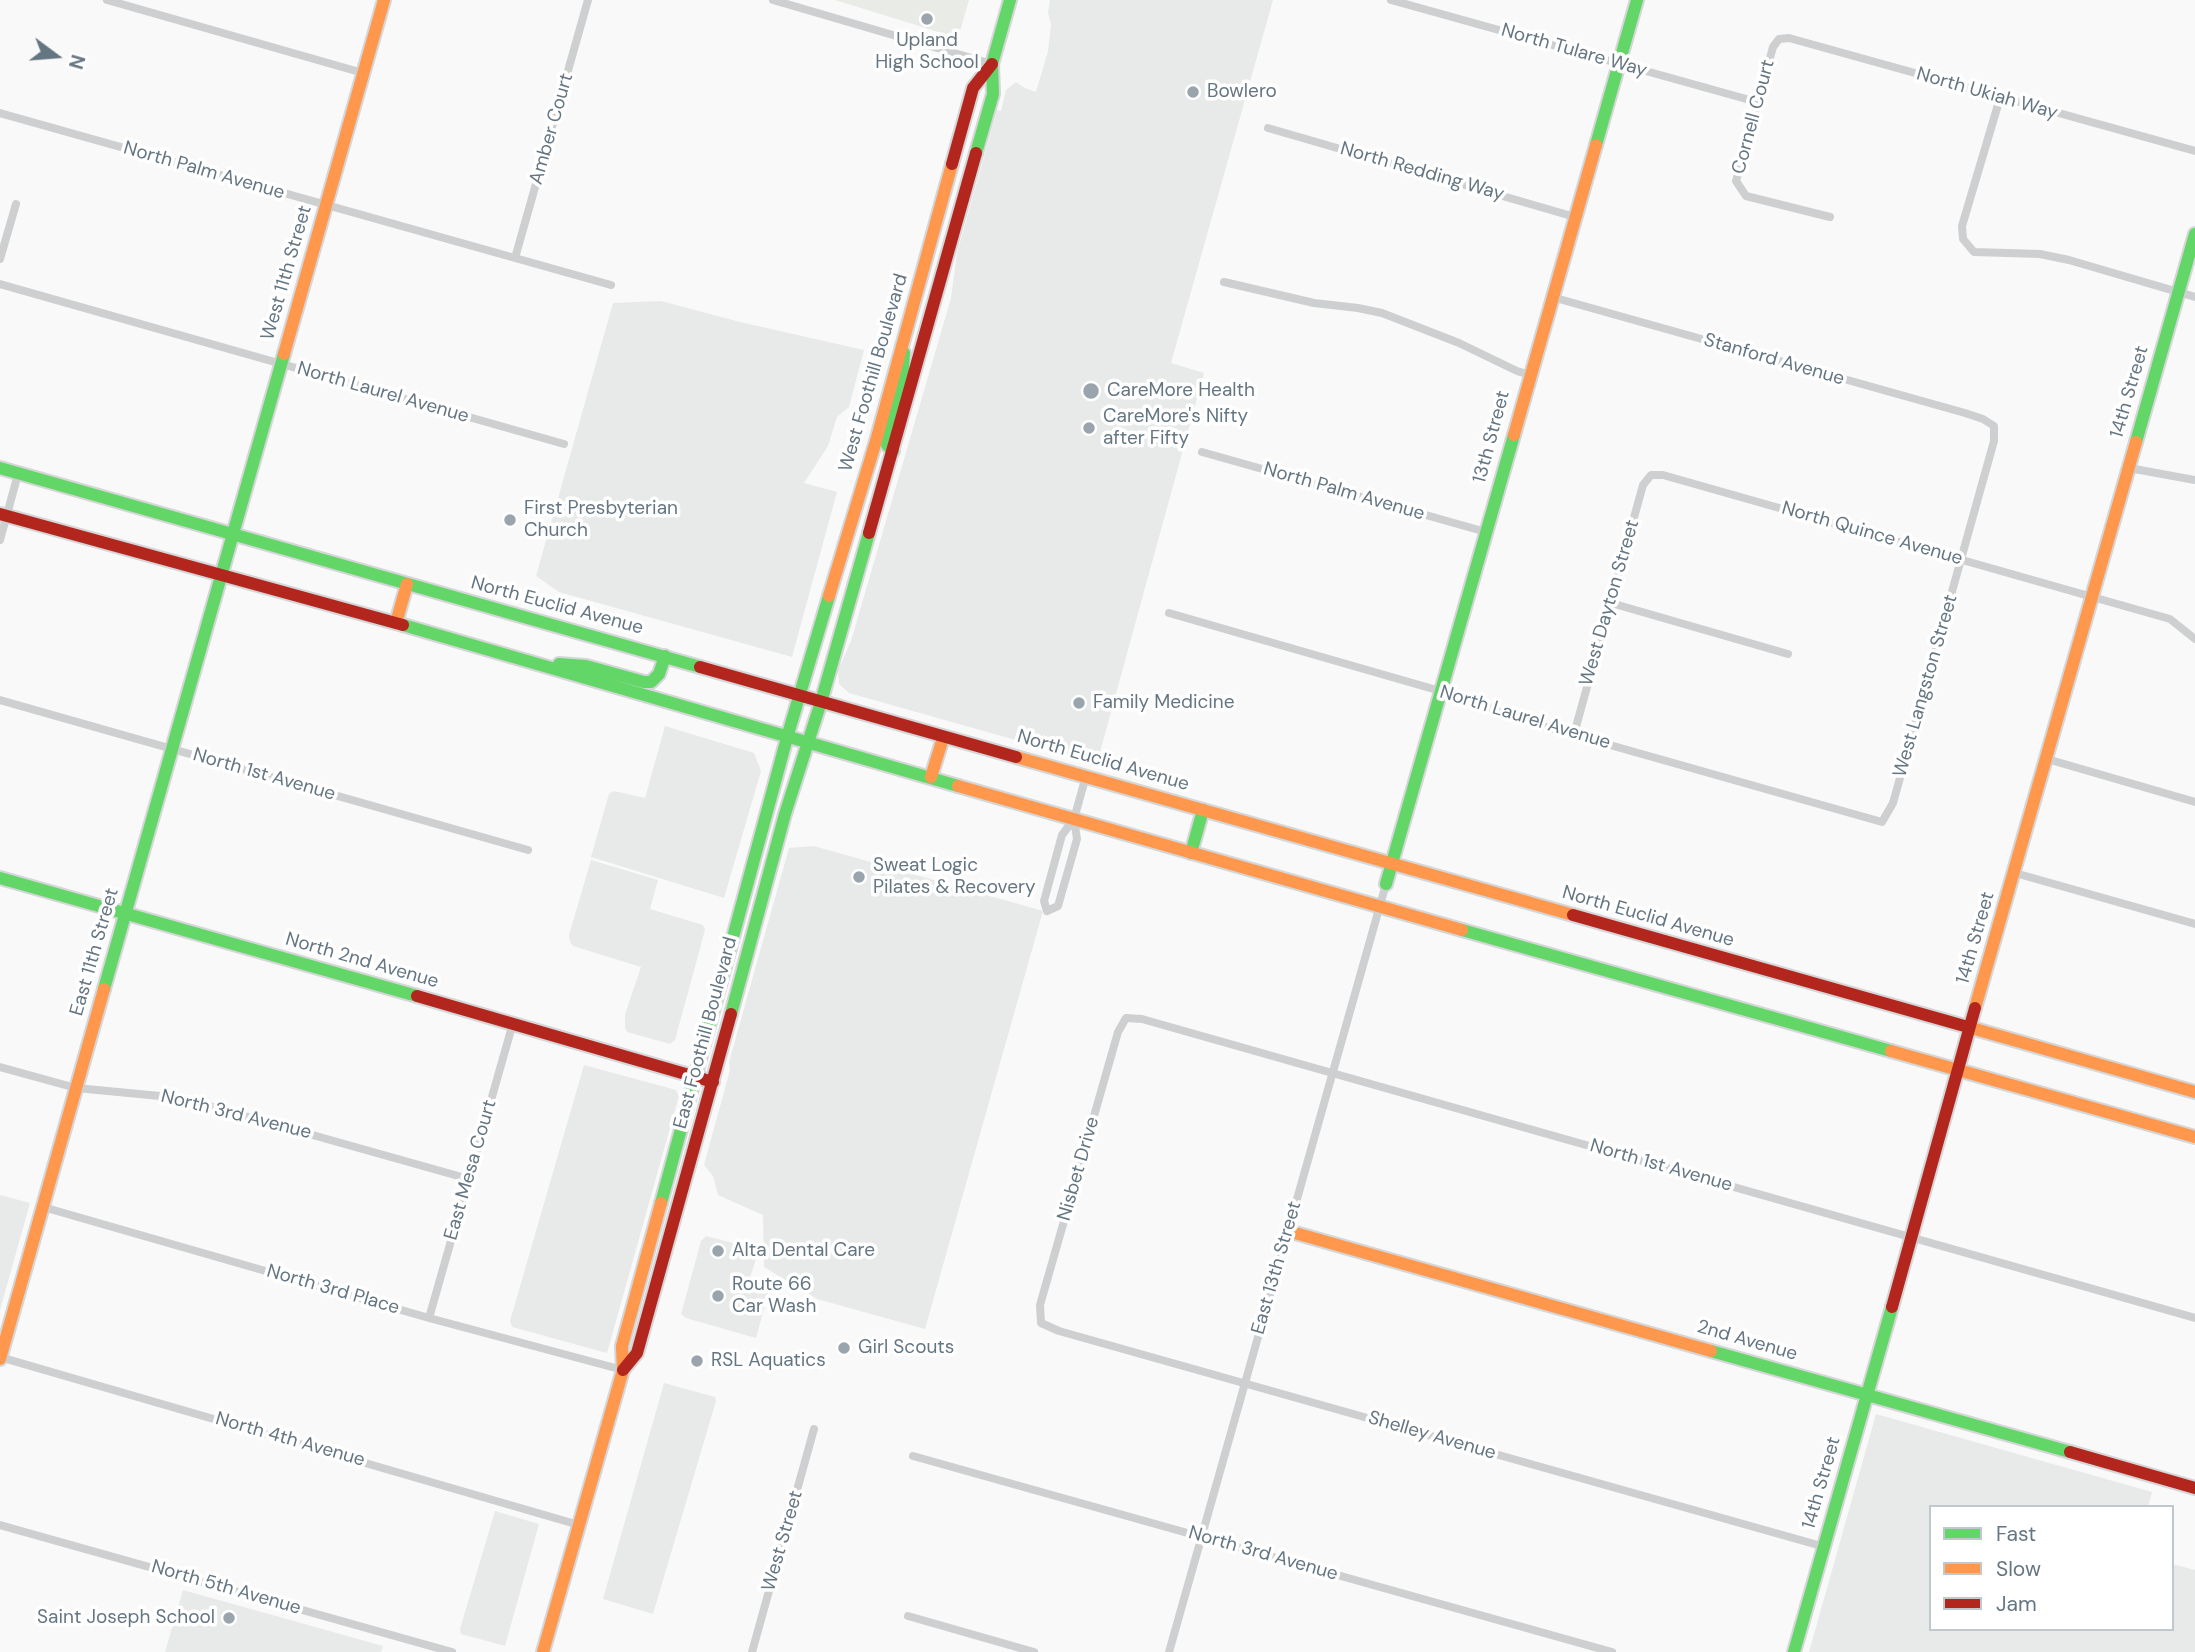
<!DOCTYPE html>
<html>
<head>
<meta charset="utf-8">
<style>
  body { margin:0 }
  #map { position:relative; width:2195px; height:1652px; overflow:hidden; background:#f9f9f9; font-family:"DM Sans",sans-serif }
  canvas { display:block }
  .legend { position:absolute; left:1929px; top:1505px; width:245px; height:126px; box-sizing:border-box; background:#fff; border:2px solid #c1c8cd; margin:0; padding:9px 12px; list-style:none; font-size:21px; color:#657683 }
  .legend li { display:flex; align-items:center; gap:14px; height:35px }
  .legend b { width:35px; border:2px solid #c1c8cd }
  .north { position:absolute; left:21px; top:21px; width:70px; height:70px; -webkit-text-stroke:5px #fff; paint-order:stroke; rotate:106deg; font-size:19px; font-weight:700; line-height:28px; text-align:center; color:#657683 }
  .north::after { content:''; display:block; margin:auto; width:24px; height:32px; background:#657683; clip-path:polygon(50% 0,100% 100%,50% 72%,0 100%) }
</style>
</head>
<body>
<div id="map">
<canvas width="2195" height="1652"></canvas>
<ul class="legend">
<li><b style="height:9px;background:#63d668"></b>Fast</li>
<li><b style="height:9px;background:#ff974d"></b>Slow</li>
<li><b style="height:9px;background:#b3261e"></b>Jam</li>
</ul>
<div class="north">N</div>
</div>
<script>
const ctx = document.querySelector('canvas').getContext('2d');
ctx.lineJoin = 'round';
function fill(path, color) { ctx.fillStyle = color; ctx.fill(path, 'evenodd'); }
function strokePath(path, color, width, dash) { ctx.strokeStyle = color; ctx.lineWidth = width; ctx.lineCap = dash ? 'butt' : 'round'; ctx.setLineDash(dash || []); ctx.stroke(path); }
function write(font, color, halo, rows, align = 'center') {
  ctx.font = font + ' "DM Sans",sans-serif'; ctx.lineWidth = 7; ctx.setLineDash([]); ctx.textBaseline = 'middle'; ctx.strokeStyle = halo; ctx.fillStyle = color; for (const [text, x, y, turn = 0] of rows) {
    ctx.save(); ctx.translate(x, y); ctx.rotate((+turn || 0) * Math.PI / 180); ctx.textAlign = isNaN(turn) ? turn : align; if (halo) ctx.strokeText(text, 0, 0); ctx.fillText(text, 0, 0); ctx.restore();
  }
}
fill(new Path2D(`
  M1050 0H1273L1171 363 1204 373 1097 763 849 693 839 684 838 670 851 641 951 298 957 253 997 110 1001 111 1006 90 1016 82 1025 88 1036 92 1048 51 1051 25 1048 12Z
  M661 301 740 322 864 350 849 407 837 417 828 446 804 483 837 492 792 657 559 592 536 576 613 303Z
  M665 726 754 753 761 771 724 898 591 857 609 794 614 791 645 798Z
  M814 846 1043 911 925 1329 817 1299 764 1267 763 1215 718 1195 713 1176 704 1165 730 1070 729 1062 789 848Z
  M591 860 658 880 650 909 703 925 705 930 675 1040 670 1044 627 1032 625 1028V1014L641 967 573 946 570 942 569 935Z
  M584 1065 676 1090 679 1096 607 1353 512 1327 510 1321Z
  M0 1195 30 1203 0 1310Z
  M706 1236 759 1250 747 1287 768 1294 756 1338 686 1318 681 1314 701 1241Z
  M664 1383 715 1397 716 1401 653 1614 603 1599Z
  M1876 1414 2152 1492 2148 1507H1931V1629H2172V1564L2195 1570V1652H1809Z
  M495 1511 539 1524 505 1646 461 1634 460 1629Z
  M183 1590 383 1646 381 1652H165Z`), '#e8e9e9');
fill(new Path2D(`
  M835 0H969L958 38Z`), '#e8ebe6');
const fast = new Path2D(`
  M1596 145 1637 0
  M976 153 993 94 992 64 1010 0
  M2136 442 2195 234
  M893 451 887 445 886 440 902 383 904 353
  M0 468 700 667
  M403 625 958 786
  M559 664 586 666 644 682H651L659 674 665 656
  M1191 853 1203 810
  M0 878 417 996
  M1386 884 1514 435
  M1462 930 1891 1051
  M104 989 284 354
  M731 1014 785 814 821 702 869 533
  M661 1203 788 734 829 596
  M1711 1351 2070 1452
  M1794 1652 1892 1307`);
const slow = new Path2D(`
  M284 354 384 0
  M1514 435 1596 145
  M829 596 876 441 952 164
  M396 623 407 584
  M1016 757 1573 915
  M931 777 943 738
  M958 786 1462 930
  M1975 1008 2136 442
  M1968 1027 2195 1092
  M1891 1051 2195 1137
  M1288 1231 1711 1351
  M0 1359 104 989
  M543 1652 623 1370 622 1346 661 1203`);
const jam = new Path2D(`
  M952 164 973 88 992 64
  M0 514 403 625
  M869 533 976 153
  M700 667 1016 757
  M1573 915 1968 1027
  M417 996 713 1082
  M1892 1307 1975 1008
  M623 1370 637 1353 731 1014
  M2070 1452 2195 1488`);
strokePath(fast, '#d5d6d7', 16);
strokePath(slow, '#d5d6d7', 16);
strokePath(jam, '#d5d6d7', 16);
strokePath(new Path2D(`
  M107 0 363 73
  M773 0 992 64
  M1391 0 1757 102
  M2000 98 1962 226 1963 239 1974 252 2040 254 2069 260 2195 297
  M0 113 611 285
  M1268 128 1575 217
  M1830 217 1746 196 1736 181 1773 47 1779 39 1789 38 2195 151
  M515 258 588 0
  M0 259 16 204
  M1224 282 1314 303 1358 308 1382 313 1459 343 1517 371 1530 375
  M0 284 564 444
  M1202 452 1486 532
  M2129 468 2195 480
  M0 540 18 474
  M1611 603 1788 654
  M1169 613 1475 701 1511 717 1882 822 1893 803 1994 441V426L1983 419 1965 413 1552 297
  M0 700 528 850
  M1574 734 1643 485 1651 475H1663L2170 619 2195 639
  M2047 759 2195 802
  M1074 819 1077 839 1058 906 1047 911 1044 901 1062 835 1074 819 1086 776
  M2015 873 2195 924
  M0 1067 76 1088 181 1098 469 1179
  M43 1207 429 1318 623 1370
  M429 1318 513 1023
  M0 1357 579 1525
  M913 1456 1612 1652
  M0 1525 452 1652
  M1825 1547 1059 1331 1041 1323 1040 1305 1118 1032 1126 1018 1142 1019 2195 1318
  M908 1616 1034 1652
  M752 1652 814 1429
  M1169 1652 1386 884`), '#cecfd0', 8);
strokePath(fast, '#63d668', 12);
strokePath(slow, '#ff974d', 12);
strokePath(jam, '#b3261e', 12);
for (const [x, y, r, color] of [
  [927,19,7,"#99a4ac"],
  [1193,92,7,"#99a4ac"],
  [1091,391,9,"#99a4ac"],
  [1089,428,7,"#99a4ac"],
  [510,520,7,"#99a4ac"],
  [1079,703,7,"#99a4ac"],
  [859,877,7,"#99a4ac"],
  [718,1251,7,"#99a4ac"],
  [718,1296,7,"#99a4ac"],
  [844,1348,7,"#99a4ac"],
  [697,1361,7,"#99a4ac"],
  [229,1618,7,"#99a4ac"]
]) { const dot = new Path2D(); dot.arc(x, y, r, 0, 2 * Math.PI); ctx.fillStyle = color; ctx.fill(dot); strokePath(dot, '#fff', 2.5); }
write('19px', '#657683', '#fff', [
  ["Upland",927,41,"center"],
  ["High School",927,63,"center"],
  ["Bowlero",1207,92],
  ["CareMore Health",1107,391],
  ["CareMore's Nifty",1103,417],
  ["after Fifty",1103,439],
  ["First Presbyterian",524,509],
  ["Church",524,531],
  ["Family Medicine",1093,703],
  ["Sweat Logic",873,866],
  ["Pilates & Recovery",873,888],
  ["Alta Dental Care",732,1251],
  ["Route 66",732,1285],
  ["Car Wash",732,1307],
  ["Girl Scouts",858,1348],
  ["RSL Aquatics",711,1361],
  ["Saint Joseph School",215,1618,"right"]
], 'left');
write('19px', '#657683', '#fff', [
  ["North Tulare Way",1574,51,16],
  ["North Ukiah Way",1987,94,16],
  ["Cornell Court",1754,117,-75],
  ["Amber Court",552,129,-74],
  ["North Palm Avenue",204,171,16],
  ["North Redding Way",1422,172,16],
  ["West 11th Street",287,273,-74],
  ["Stanford Avenue",1774,360,16],
  ["West Foothill Boulevard",874,373,-74],
  ["14th Street",2130,392,-74],
  ["North Laurel Avenue",383,393,16],
  ["13th Street",1492,437,-75],
  ["North Palm Avenue",1344,492,16],
  ["North Quince Avenue",1872,534,16],
  ["West Dayton Street",1610,603,-74],
  ["North Euclid Avenue",557,606,15],
  ["West Langston Street",1926,686,-74],
  ["North Laurel Avenue",1525,718,17],
  ["North Euclid Avenue",1103,761,16],
  ["North 1st Avenue",264,775,16],
  ["North Euclid Avenue",1648,917,16],
  ["14th Street",1976,938,-74],
  ["East 11th Street",95,952,-74],
  ["North 2nd Avenue",362,961,16],
  ["East Foothill Boulevard",706,1033,-75],
  ["North 3rd Avenue",236,1115,14],
  ["North 1st Avenue",1661,1166,16],
  ["Nisbet Drive",1079,1169,-74],
  ["East Mesa Court",471,1170,-74],
  ["East 13th Street",1277,1268,-74],
  ["North 3rd Place",333,1290,16],
  ["2nd Avenue",1747,1341,16],
  ["Shelley Avenue",1432,1436,16],
  ["North 4th Avenue",290,1440,16],
  ["14th Street",1822,1483,-74],
  ["West Street",783,1541,-74],
  ["North 3rd Avenue",1263,1554,16],
  ["North 5th Avenue",226,1588,16]
]);
</script>
</body>
</html>
